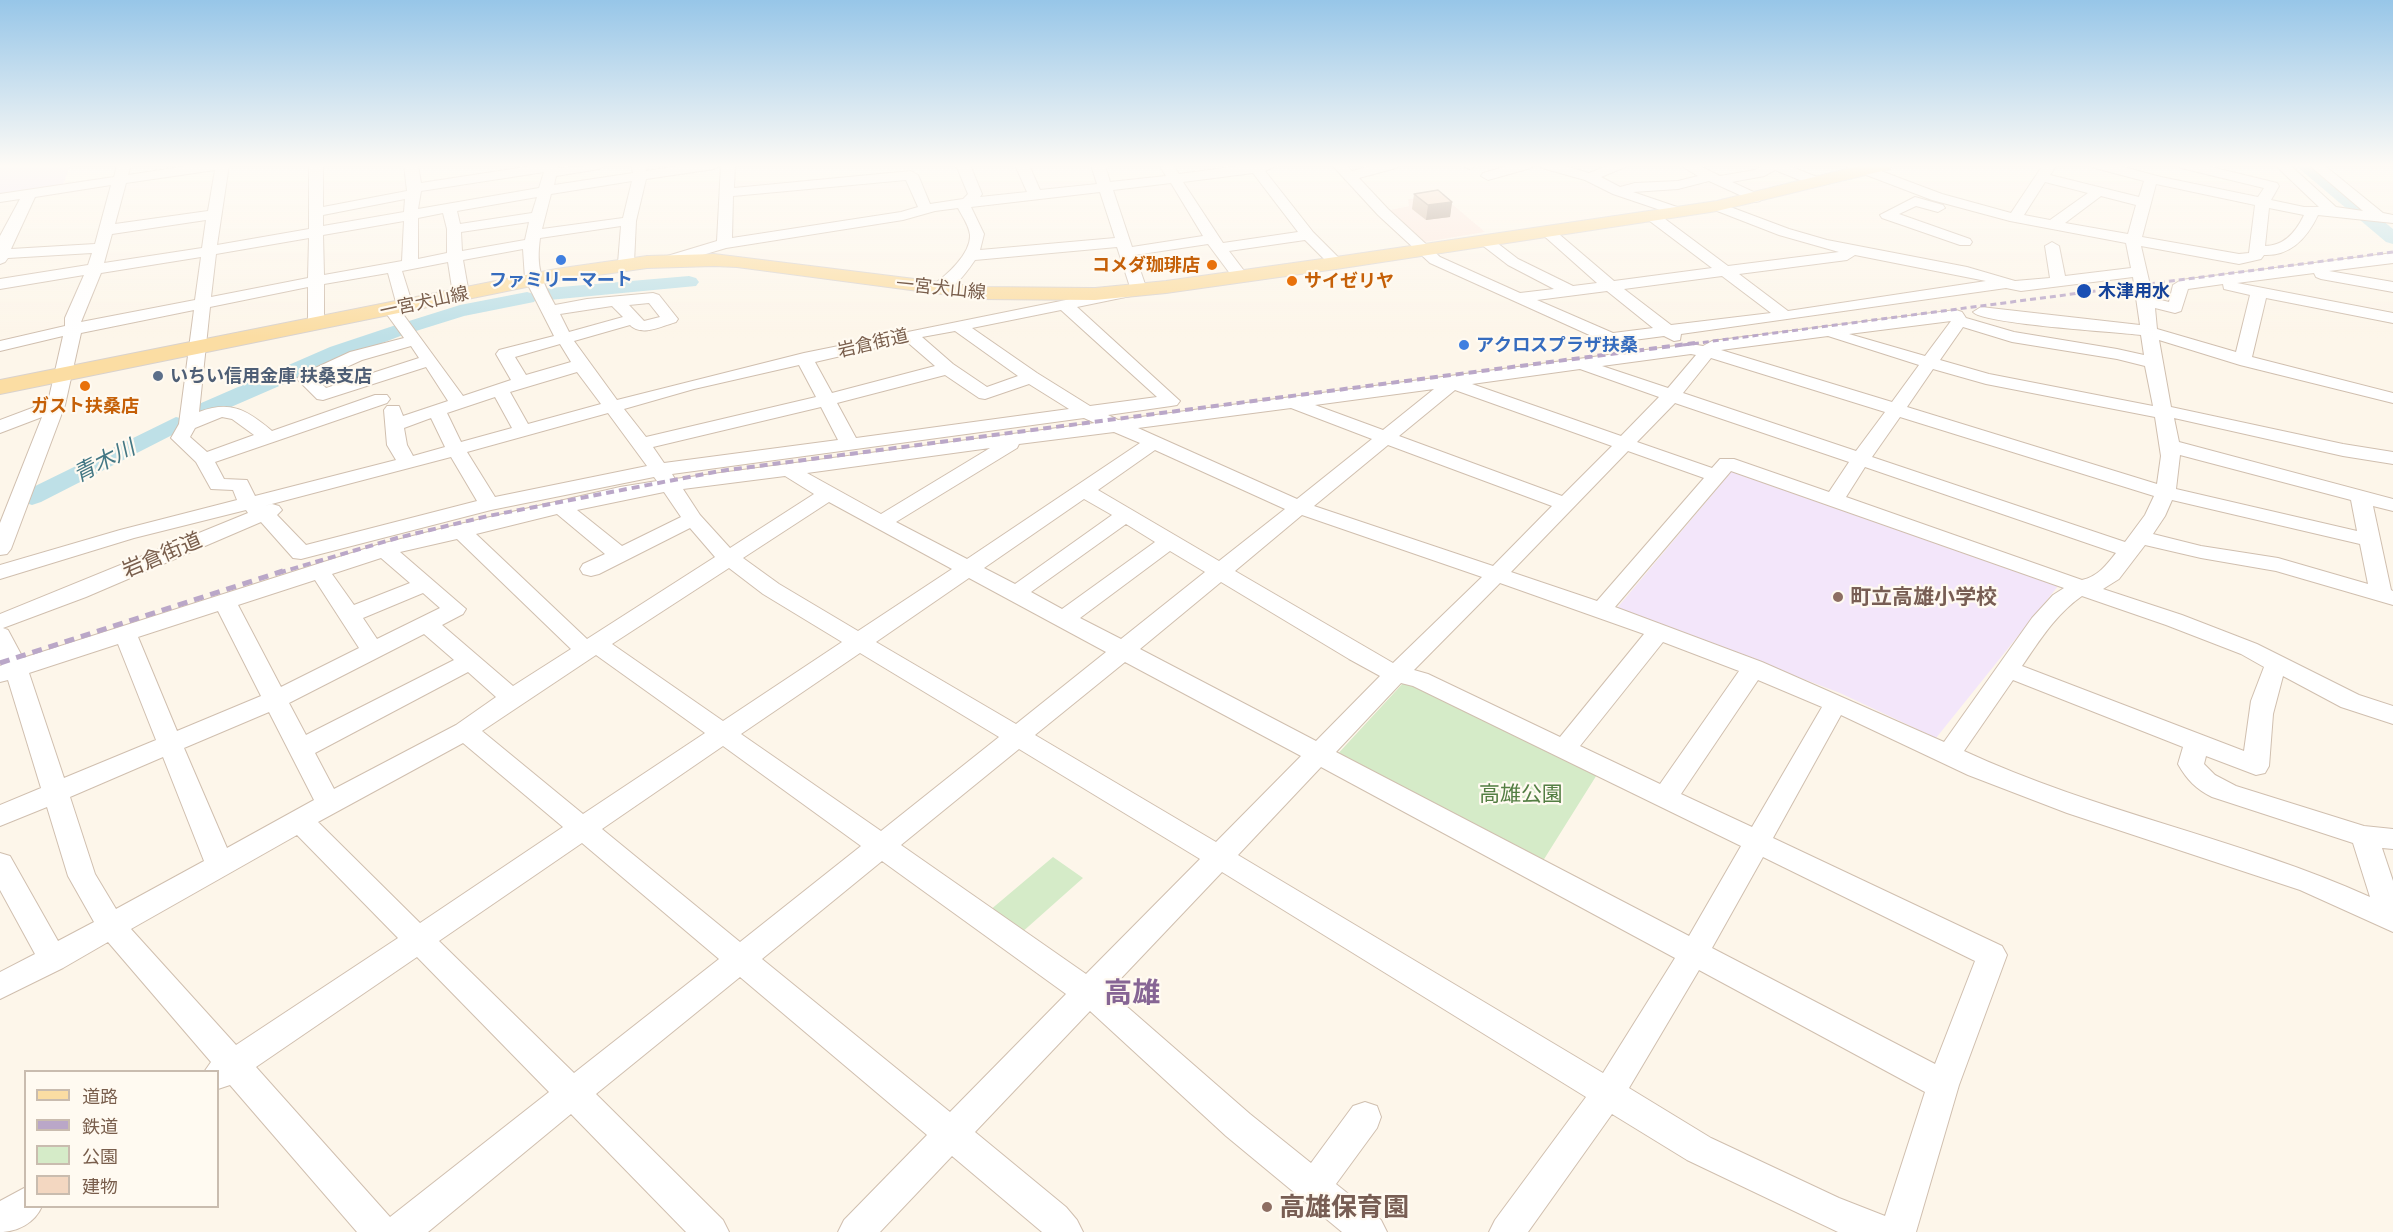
<!DOCTYPE html>
<html>
<head>
<meta charset="utf-8">
<style>
  body { margin:0 }
  #map { position:relative; width:2393px; height:1232px; overflow:hidden; background:#fdf6ea; font-family:"Exo 2","Noto Sans JP",sans-serif }
  canvas { display:block }
  .legend { position:absolute; left:24px; top:1070px; width:195px; height:138px; box-sizing:border-box; background:#fffaf1; border:2px solid #c9bcaf; margin:0; padding:8px 10px; list-style:none; font-size:18px; color:#795e4c }
  .legend li { display:flex; align-items:center; gap:12px; height:30px }
  .legend b { width:30px; border:2px solid #c9bcaf }
</style>
</head>
<body>
<div id="map">
<canvas width="2393" height="1232"></canvas>
<ul class="legend">
<li><b style="height:8px;background:#fbdda3"></b>道路</li>
<li><b style="height:8px;background:#baa7c8"></b>鉄道</li>
<li><b style="height:16px;background:#d5ebc8"></b>公園</li>
<li><b style="height:16px;background:#f3d7c1"></b>建物</li>
</ul>
</div>
<script>
const ctx = document.querySelector('canvas').getContext('2d');
ctx.lineJoin = 'round';
function fill(path, color) { ctx.fillStyle = color; ctx.fill(path, 'evenodd'); }
function strokePath(path, color, width, dash) { ctx.strokeStyle = color; ctx.lineWidth = width; ctx.lineCap = dash ? 'butt' : 'round'; ctx.setLineDash(dash || []); ctx.stroke(path); }
function write(font, color, halo, rows, align = 'center') {
  ctx.font = font + ' "Exo 2","Noto Sans JP",sans-serif'; ctx.lineWidth = 4.5; ctx.setLineDash([]); ctx.textBaseline = 'middle'; ctx.strokeStyle = halo; ctx.fillStyle = color; for (const [text, x, y, turn = 0] of rows) {
    ctx.save(); ctx.translate(x, y); ctx.rotate((+turn || 0) * Math.PI / 180); ctx.textAlign = isNaN(turn) ? turn : align; if (halo) ctx.strokeText(text, 0, 0); ctx.fillText(text, 0, 0); ctx.restore();
  }
}
fill(new Path2D(`
  M1445 198 1485 232 1425 242 1390 210 1409 206 1408 199Z`), '#fde8de');
fill(new Path2D(`
  M0 165H70L63 185 0 195Z
  M1732 471 2059 585 1936 738 1840 693 1617 608Z`), '#f3e6fa');
fill(new Path2D(`
  M1405 681 1598 773 1541 864 1334 758Z
  M1053 857 1083 878 1020 934 989 911Z`), '#d5ebc8');
fill(new Path2D(`
  M2295 165H2314L2393 229V244L2386 242Z
  M689 276 696 278 699 282 696 286 549 300 542 298 539 294 542 290 549 288Z
  M527 292 534 294 537 298 534 302 464 316 416 331 409 329 405 325 409 321 460 305Z
  M396 325 403 327 407 331 403 335 346 357 208 417 200 419 192 417 188 412 192 407 330 347Z
  M176 417 184 419 188 424 184 429 41 502 32 505 23 502 19 497 23 492Z`), '#bee0e7');
const minor = new Path2D(`
  M117 165H131L128 175 193 165H229L217 245 309 229V165H323V207L407 191 404 165H418L421 183 538 165H559L558 168 606 165 599 169 556 176 554 185 633 173 631 165H645L646 171 685 165H721L714 169 646 179 636 221 634 263 631 266H621L618 263 621 226 540 238C536 268 541 279 555 305L587 299 653 293 659 295 678 319 676 322C662 326 642 337 630 325L574 341 617 400 804 353 1130 287 1117 247 975 260C966 273 950 297 931 292L929 289 931 286C947 276 971 253 970 235 969 225 962 216 958 208L935 211 903 220 726 248 669 265 664 263 661 260 664 257 717 241 721 165H735L734 188 911 171 918 175 930 204 963 199 968 194 956 165H970L982 194 980 197 1027 192 1015 165H1029L1040 190 1097 184 1091 165H1105L1110 182 1166 176 1161 168 1164 165H1173L1179 174 1246 165H1278L1265 171 1313 232 1344 263 1336 268 1331 266 1305 240 1229 251 1248 276 1240 281 1234 279 1208 244 1135 255 1147 290 1145 293 1077 307 1180 401 1177 405 1171 406 1108 415 1118 420 1691 344 1703 346 1712 341 1956 310 1962 312 1966 318 2014 332 2117 349 2144 355 2141 335C2118 332 1982 324 1973 312L1981 307 2140 325 2133 277 2021 291 2006 288 1681 334 1680 340 1674 341 1664 336 1611 343 1605 342 1430 263 1378 215 1332 165H1346L1352 171 1375 165H1398L1396 168 1359 178 1388 209 1440 257 1520 293 1554 289 1508 265 1482 245 1480 242 1482 239H1492L1518 259 1573 286 1597 283 1543 235 1541 232 1543 229H1553L1614 281 1712 268 1647 219 1645 216 1652 212 1657 213 1728 266 1839 252 1779 235 1712 209 1710 206 1712 203 1717 202 1789 229 1827 240 1967 267 2015 281 2050 278 2045 246 2052 242 2059 246 2065 276 2131 268 2126 243 2010 221 1932 200 1848 168 1846 165H1865L1942 194 2011 213 2043 165 2056 166 2050 175 2139 197 2144 181 2095 168 2093 165H2116L2161 177 2258 197 2264 188 2181 168 2179 165H2203L2277 183 2279 186 2271 200 2304 207H2319L2275 165H2290L2336 207 2363 211 2309 165H2324L2383 213 2393 215V223L2318 215C2307 238 2291 256 2264 255L2261 259 2239 264 2141 246 2153 298 2169 302 2173 285 2181 280 2393 253V263L2329 271 2393 282V292L2321 279 2316 277 2314 273 2237 283 2393 313V323L2266 298 2252 357 2393 393V403L2240 365 2159 340 2171 407 2343 444 2393 452V464L2343 456 2174 418 2179 442 2393 499V511L2373 506 2391 590 2393 591V605L2276 571 2201 558 2145 545 2119 579 2103 589 2182 615 2257 644 2359 695 2393 706V724L2341 707 2283 676 2273 714 2269 766 2265 773 2256 775 2206 756 2204 764 2215 775 2236 786 2364 826 2393 829V849L2382 848 2393 881V932L2300 890 2067 813 1968 775 1841 715 1773 838 2002 946 2007 955 1959 1085 1916 1232H1838L1687 1160 1612 1114 1528 1232H1489L1495 1220 1586 1097 1222 872 1109 991 1250 1114 1311 1163 1353 1106 1365 1102 1377 1106 1381 1117 1377 1128 1336 1184 1381 1220 1387 1232H1342L1226 1136 1090 1011 975 1132 1066 1207 1077 1220 1083 1232H1042L952 1156 880 1232H838L844 1220 927 1135 740 977 596 1094 723 1220 729 1232H686L571 1114 428 1232H357L230 1085 218 1089V1072H204L211 1062 108 942 63 968 0 999V972L35 954 0 890V853L10 856 58 941 94 922 68 876 47 807 0 826V805L41 788 8 680 0 682V666L2 665 0 660V614L248 513 246 510 134 538 0 579V565L120 530 237 500 233 490 211 489 196 462 171 438 179 424 194 310 81 333 65 405 11 549 7 554 0 555V523L42 417 0 433V420L48 402 63 336 0 351V341L65 326V318L84 275 0 289V279L88 265 92 253 8 258 5 262 0 264V236L20 199 0 202V194L114 177ZM215 170 208 211 115 224 126 183ZM544 172 539 188 418 209 421 191ZM1253 173 1298 232 1223 243 1183 182ZM906 180 918 207 901 212 732 238 733 196ZM632 181 623 218 542 229 551 194ZM2045 182 2088 193 2050 220 2024 215ZM1171 183 1203 236 1132 247 1113 190ZM2156 184 2255 205 2249 253 2239 254 2142 237ZM111 185 95 244 11 249 35 197ZM1100 192 1115 238 980 250 984 234 971 207ZM2101 196 2136 205 2128 234 2065 223ZM537 197 532 213 460 224 457 211ZM405 199 404 212 323 226V215ZM2269 208 2304 215C2296 232 2284 246 2265 246ZM443 213 447 229V253L418 259V218ZM206 220 202 248 104 263 112 234ZM404 221 402 261 324 275 323 235ZM529 222 525 240 462 251 461 232ZM309 238 308 278 211 297 216 254ZM523 249 525 279 554 336 499 350 496 354 511 380 463 396 400 310 411 309 413 306 402 271 448 262 453 294 461 299 469 294 463 260ZM1855 255 1986 281 1788 311 1739 274 1847 260ZM201 257 195 300 81 322 101 273ZM388 273 397 306 391 304 383 309 404 338 350 352 300 375 297 379 317 399 323 400 426 367 448 401 403 416 399 406H387L384 410 387 445 396 460 255 496 247 480 224 479 215 462 387 403 390 399 387 395H375L272 431C247 410 231 400 199 412L210 307 308 287V323L316 328 324 323V284ZM1722 276 1771 313 1671 325 1624 289ZM2223 284 2224 289 2250 295 2236 352 2157 329 2155 308 2175 313 2181 311 2188 289ZM1607 291 1653 328 1613 333 1537 300ZM649 303 660 317 644 321 629 305ZM612 306 623 317 569 332 560 314ZM1061 310 1157 397 1090 406 1037 373 972 328ZM1951 321 1925 356 1849 334ZM1963 327 2012 342 2117 359 2145 366 2153 406 1989 374 1940 360ZM955 331 1018 376 987 387 953 364 922 337ZM1828 336 1919 365 1892 402 1721 350ZM906 341 935 366 832 393 815 362ZM560 344 571 362 526 375 515 357ZM411 346 419 358 326 388 318 380 362 360ZM1691 354 1696 355 1668 388 1602 366ZM1711 358 1885 412 1856 451 1683 393ZM799 365 816 397 646 437 624 409 694 389ZM1580 369 1659 397 1621 436 1472 384ZM1933 369 1986 384 2155 417 2161 456 2157 484 1907 407ZM577 372 601 404 528 424 510 392ZM945 375 979 398 985 399 1029 384 1069 409 856 438 837 403ZM1434 389 1383 430 1315 405ZM1455 390 1612 446 1562 496 1399 436ZM495 397 512 428 461 442 447 413ZM1675 403 1849 462 1829 492 1734 459H1720L1712 468 1637 442ZM821 407 838 440 664 463 653 447ZM1291 408 1372 439 1297 499 1138 428ZM608 413 647 466 495 497 467 452ZM222 417 232 419 254 435 207 452 190 437 195 428ZM1900 417 2154 496 2145 515 2125 542 1872 457ZM431 418 445 447 413 456 407 445 404 428ZM1084 418 1095 423 675 479 672 474ZM1114 432 1140 443 967 559 896 522 1017 448 1019 444ZM1388 445 1552 506 1493 566 1314 506ZM990 448 881 514 807 473ZM1155 450 1285 509 1219 561 1098 490ZM1628 451 1704 478 1597 601 1511 572ZM2180 455 2351 500 2357 531 2176 489ZM451 457 477 501 306 545 277 515 282 510 279 506 272 504 264 506ZM1865 467 2116 553C2106 565 2099 576 2082 580L1846 497ZM1731 471 2064 588 2053 595 2032 618 1944 742 1762 662 1615 607ZM785 476 814 494 730 548 700 515 683 489ZM654 477 657 481 620 487 460 524 377 545 23 658 8 630 3 628 86 597 261 522 293 558 301 559 491 510ZM664 492 681 517 622 546 577 510ZM1084 499 1112 515 1015 584 984 568ZM2172 500 2360 544 2368 584 2278 558 2201 546 2153 534 2165 516ZM829 502 952 569 858 631 779 584 743 558ZM557 514 605 554 583 564 580 569 583 574 591 576 599 574 690 528 715 557 587 639 476 534ZM1302 515 1482 577 1393 663 1235 571ZM1126 524 1155 542 1062 609 1031 592ZM457 539 571 649 513 686 442 625 463 614 466 609 400 552ZM1170 551 1205 572 1121 639 1080 618ZM381 558 410 583 354 605 332 574ZM729 568 763 594 842 642 723 721 612 644ZM969 578 1106 652 1016 724 876 642ZM315 580 359 648 281 687 238 605ZM1221 582 1349 659 1380 676 1316 741 1140 649ZM1500 583 1644 634 1560 737 1428 674 1414 670ZM423 593 440 608 377 639 363 618ZM2082 596 2166 625 2241 654 2264 667 2251 701 2244 751 2022 666C2040 640 2056 614 2082 596ZM218 611 261 696 177 731 138 637ZM424 634 454 660 306 735 289 703ZM1663 642 1739 671 1660 784 1580 746ZM118 644 156 740 64 778 29 673ZM860 653 999 737 881 831 741 734ZM596 655 705 733 583 814 482 731ZM1125 662 1301 756 1216 842 1035 735ZM468 672 496 697 456 725 334 789 315 753ZM1758 680 1822 707 1752 827 1681 794ZM2013 680 2183 747 2178 764C2187 780 2196 789 2212 797L2353 843 2370 897C2239 838 2095 812 1964 751ZM1401 683 1413 686 1741 846 1689 936 1336 752ZM269 712 314 800 227 848 184 748ZM463 743 563 827 420 923 318 822ZM723 746 861 846 740 942 602 829ZM1019 749 1200 859 1086 974 901 845ZM163 757 204 861 116 909 95 874 70 797ZM1321 767 1675 958 1603 1073 1238 855ZM297 835 398 938 236 1045 131 929ZM582 843 719 959 574 1073 439 941ZM1763 857 1975 961 1935 1064 1712 948ZM882 861 1066 994 950 1112 762 959ZM417 957 549 1092 390 1217 256 1067ZM1699 970 1925 1092 1885 1216 1839 1198 1711 1138 1629 1088Z
  M1462 165H1477L1470 169Z
  M1511 165H1533L1531 168 1488 180 1481 176 1483 173Z
  M1540 165H1562L1589 173 1610 165H1630L1601 177 1620 187 1635 183 1678 181 1698 176 1680 165H1698L1720 176 1755 170 1764 165H1787L1822 179 1824 182 1817 186 1812 185 1775 170 1764 176 1732 182 1760 195 1762 198 1760 201 1755 202 1709 181 1678 189 1633 192 1683 209 1685 212 1678 216 1613 194 1585 180 1542 168Z
  M1915 197 1943 205 1945 208 1938 212 1916 206 1899 214 1970 239 1972 242 1970 245H1960L1882 218 1880 215Z
  M26 1187V1206H42C35 1223 17 1232 0 1232V1201Z`);
const major = new Path2D(`
  M1863 165H1892L1890 169 1717 211 1336 269 1166 293 1095 300 979 299 737 267 714 266 647 268 556 281 0 394V380L556 269 647 256 714 254 979 287 1095 288 1166 281 1336 257 1717 201Z`);
strokePath(minor, '#d0bfaf', 2);
strokePath(major, '#d9d2cd', 2);
fill(minor, '#fff');
fill(major, '#fbdda3');
strokePath(new Path2D(`
  M1683 345 2393 252`), '#baa7c8', 3, [6, 4]);
strokePath(new Path2D(`
  M278 573 397 538 488 516 720 471 1695 343`), '#baa7c8', 4, [8, 5]);
strokePath(new Path2D(`
  M0 663 283 571`), '#baa7c8', 5, [10, 7]);
fill(new Path2D(`
  M1414 194 1452 202 1450 217 1426 220 1412 209Z`), '#d1b9a6');
fill(new Path2D(`
  M1452 202 1450 217 1426 220 1428 205Z`), '#aa9687');
const building = new Path2D(`
  M1438 190 1452 202 1428 205 1414 194Z`);
fill(building, '#f3d7c1');
strokePath(building, '#aa9687', 1.5);
const sky = ctx.createLinearGradient(0, 0, 0, 338);
sky.addColorStop(0, '#97c6e8');
sky.addColorStop(0.49, '#fefbf6');
sky.addColorStop(1, '#fefbf600');
ctx.fillStyle = sky;
ctx.fillRect(0, 0, 2393, 338);
for (const [x, y, r, color] of [
  [561,260,6,"#3f7fe0"],
  [1212,265,6,"#e8710a"],
  [1292,281,6,"#e8710a"],
  [2084,291,8,"#1a4fb4"],
  [1464,345,6,"#3f7fe0"],
  [158,376,6,"#5c6f8a"],
  [85,386,6,"#e8710a"],
  [1838,597,6,"#8d6e63"],
  [1267,1207,6,"#8d6e63"]
]) { const dot = new Path2D(); dot.arc(x, y, r, 0, 2 * Math.PI); ctx.fillStyle = color; ctx.fill(dot); strokePath(dot, '#fffaf1', 2); }
write('bold 18px', '#c56008', '#fffaf1', [
  ["コメダ珈琲店",1200,265],
  ["サイゼリヤ",1304,281,"left"],
  ["ガスト扶桑店",85,406,"center"]
], 'right');
write('bold 18px', '#366cbe', '#fffaf1', [
  ["ファミリーマート",561,280],
  ["アクロスプラザ扶桑",1476,345,"left"]
]);
write('18px', '#795e4c', '#fffaf1', [
  ["一宮犬山線",941,288,6],
  ["一宮犬山線",424,302,-12],
  ["岩倉街道",873,343,-13]
]);
write('bold 18px', '#164399', '#fffaf1', [
  ["木津用水",2098,291]
], 'left');
write('bold 18px', '#4e5e75', '#fffaf1', [
  ["いちい信用金庫 扶桑支店",170,376]
], 'left');
write('21px', '#795e4c', '#fffaf1', [
  ["岩倉街道",162,555,-23]
]);
write('bold 21px', '#785e54', '#fffaf1', [
  ["町立高雄小学校",1850,597]
], 'left');
write('21px', '#537e43', '#fffaf1', [
  ["高雄公園",1521,794]
]);
write('italic 22px', '#437784', '#fffaf1', [
  ["青木川",104,461,-27]
]);
write('bold 26px', '#785e54', '#fffaf1', [
  ["高雄保育園",1279,1207]
], 'left');
write('bold 28px', '#866594', '#fffaf1', [
  ["高雄",1132,993]
]);
</script>
</body>
</html>
